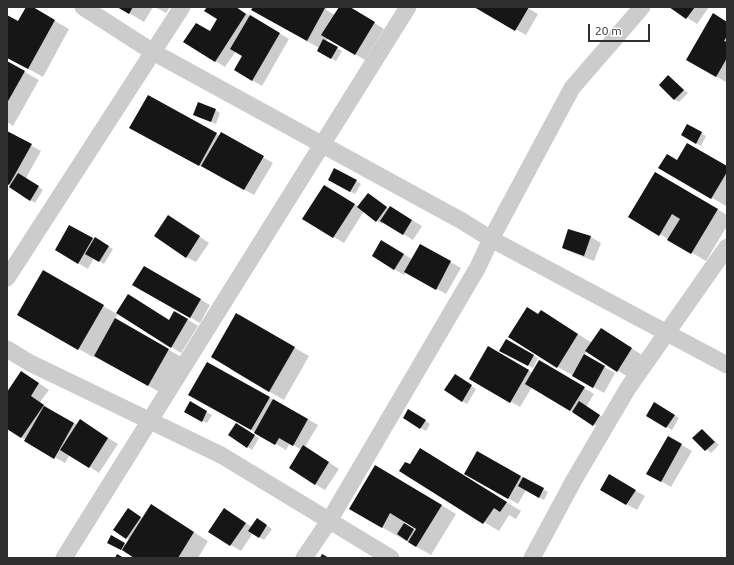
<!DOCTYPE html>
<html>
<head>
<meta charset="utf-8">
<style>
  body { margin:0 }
  #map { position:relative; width:734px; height:565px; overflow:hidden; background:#fff; font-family:Ubuntu,sans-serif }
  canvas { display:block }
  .frame { position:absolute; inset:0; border:8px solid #2f2f2f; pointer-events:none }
  .scale { position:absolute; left:588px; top:24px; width:62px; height:18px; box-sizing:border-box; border:2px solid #2f2f2f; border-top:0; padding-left:5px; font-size:12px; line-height:14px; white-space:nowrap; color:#2f2f2f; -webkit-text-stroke:3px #fff; paint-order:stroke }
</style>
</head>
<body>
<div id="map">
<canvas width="734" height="565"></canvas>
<div class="frame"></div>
<div class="scale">20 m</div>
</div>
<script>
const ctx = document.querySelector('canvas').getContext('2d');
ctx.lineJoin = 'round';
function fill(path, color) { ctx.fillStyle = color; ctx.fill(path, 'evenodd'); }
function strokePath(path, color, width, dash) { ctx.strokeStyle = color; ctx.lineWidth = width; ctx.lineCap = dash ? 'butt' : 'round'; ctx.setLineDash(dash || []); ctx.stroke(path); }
fill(new Path2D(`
  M27 7H30L69 29 43 77 7 57V16L18 22Z
  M119 7H153L144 22Z
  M155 7H170L166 13Z
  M208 7H235L289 39 262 86 235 70 244 56 236 51 225 67 185 42 210 32 218 19Z
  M254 7H327L326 10 335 15 340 7H349L384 29 365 60 328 38 326 42 342 51 336 61 318 50 319 48 252 10Z
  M476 7H526L538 14 526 35Z
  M671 7H709L697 24Z
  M727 23V81L726 82 687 60Z
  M7 62 39 80 13 126 7 122Z
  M668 76 688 93 679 102 674 99Z
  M148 96 220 136 221 133 273 163 254 195 145 136Z
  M215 110 220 113 216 124 199 117Z
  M687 125 706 136 701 146 682 135Z
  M7 132 41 151 26 178 43 190 35 203 10 187 11 185 7 183Z
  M677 161 727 167 726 206 660 168Z
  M335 169 361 184 355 194 329 179Z
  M655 173 727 215V226L706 261 630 217Z
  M335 192 359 207 369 194 389 209 400 213 422 226 413 240 383 222 382 224 377 221 364 211 344 243 304 219Z
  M178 222 209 243 196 262 186 257Z
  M70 226 113 249 104 264 94 258 88 269 56 250Z
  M569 230 591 237 601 243 594 261 573 253 563 248Z
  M420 245 461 268 446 294 406 272 404 275 394 269 392 247 412 259Z
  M144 267 210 305 200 323 134 285Z
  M43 271 117 314 129 296 170 321 185 318 198 326 181 353 118 313 115 319 183 358 163 394 94 355 93 357 19 315Z
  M236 315 309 356 284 400 231 370Z
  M539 315 556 320 592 343 611 335 642 355 628 377 587 351 584 356 615 373 604 393 558 367 509 337Z
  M506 341 538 358 533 368 501 350Z
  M488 347 533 373 550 367 594 394 586 407 604 418 598 427 532 387 520 407 470 378Z
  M207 363 318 425 305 447 339 469 325 490 315 484 302 450 290 443 286 450 204 403Z
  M455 376 476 389 467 404 462 401Z
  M31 378 49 390 40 402 52 411 77 425 90 427 118 444 99 473 70 454 65 463 25 441 26 440 7 428V394Z
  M190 403 212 415 207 423 185 412Z
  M654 403 679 418 672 430 647 415Z
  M414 413 430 424 426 431 404 418Z
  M241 427 259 438 252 450 248 447Z
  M702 430 719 445 711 453 694 438Z
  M668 437 692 451 671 487 648 474Z
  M477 452 548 492 544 500 526 490 518 504 465 473Z
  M435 458 521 511 516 519 509 515 499 531 400 471 410 466Z
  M390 474 456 514 431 555 350 509ZM405 521 417 529 416 531 404 524Z
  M609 476 645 496 637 510 601 490Z
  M133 512 143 519 165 514 208 541 198 558H136L113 545 111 537 127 545 130 540 114 529Z
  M234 515 252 527 262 522 272 529 264 540 253 533 241 551 210 532Z`), '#0003');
fill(new Path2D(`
  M26 7H33L55 20 28 69 7 58V15L18 21Z
  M117 7H133L129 14Z
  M207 7H236L246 14 215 62 183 42 196 23 210 31 217 19 204 11Z
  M253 7H323L325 8 307 41 251 10Z
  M339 7H350L375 22 355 55 321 35Z
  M474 7H529L515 31Z
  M669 7H695L686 19Z
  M713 13 727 22V36L724 41 727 42V58L716 77 686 60Z
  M250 15 280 33 252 81 234 70 242 56 230 49Z
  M323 39 338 47 331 59 317 51Z
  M7 61 25 71 7 103Z
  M668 75 684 90 674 100 659 85Z
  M148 95 217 133 199 166 129 128Z
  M198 102 216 109 211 122 193 115Z
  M687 124 702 132 696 144 681 135Z
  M7 131 32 144 9 185 7 184Z
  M221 132 264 156 244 190 201 166Z
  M687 143 727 166V172L711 199 658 168 667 154 677 160Z
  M334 168 357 180 350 192 328 180Z
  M655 172 718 209 691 254 667 240 680 219 672 214 659 236 628 217Z
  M18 173 39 186 30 201 9 187Z
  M324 185 355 204 333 238 302 219Z
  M368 193 387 207 376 222 357 207Z
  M390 206 412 220 403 235 380 221Z
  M168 215 200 236 186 258 154 236Z
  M69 225 93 238 78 264 55 250Z
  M568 229 591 236 584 256 562 248Z
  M95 237 109 246 99 262 85 254Z
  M381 240 404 254 394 270 372 256Z
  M420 244 451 261 436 290 404 272Z
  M144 266 201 299 190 318 132 285Z
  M43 270 104 305 78 350 17 315Z
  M128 294 169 320 174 311 188 319 171 348 116 313Z
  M527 307 538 314 541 310 578 334 557 368 508 337Z
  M236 313 295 347 269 392 211 357Z
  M115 318 169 349 148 386 94 356Z
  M601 328 632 348 617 372 585 351Z
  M506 339 534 355 528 366 499 351Z
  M488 346 529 370 510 403 469 379Z
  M584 354 605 366 593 388 572 376Z
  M539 360 585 387 570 411 525 384Z
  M207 362 270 397 251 430 188 395Z
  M21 371 39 383 31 396 44 405 21 438 7 429V392Z
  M455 374 472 385 462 402 444 390Z
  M273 399 308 419 293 446 279 438 275 445 254 433Z
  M190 401 207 411 202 422 184 412Z
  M579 401 600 415 593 426 572 412Z
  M654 402 675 415 666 428 646 416Z
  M44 406 74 423 54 459 24 441Z
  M408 409 426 420 420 429 403 418Z
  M80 419 108 438 89 468 60 450Z
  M236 423 255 435 247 448 228 435Z
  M702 429 715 442 705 451 692 438Z
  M668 436 682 444 661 482 646 474Z
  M303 445 329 462 315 485 289 468Z
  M420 448 507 502 500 512 494 508 483 524 399 471 405 462 410 464Z
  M477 451 521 476 508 499 464 474Z
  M375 465 442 505 416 547 408 542 416 529 390 513 382 528 349 509Z
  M609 474 636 490 626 505 600 490Z
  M523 477 544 488 539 498 518 486Z
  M151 504 194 532 178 558H134L122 550Z
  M128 508 141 517 126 539 113 530Z
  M224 508 246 523 230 546 208 532Z
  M257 518 267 525 259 538 248 531Z
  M404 523 414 529 407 541 397 534Z
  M111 535 125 543 121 550 107 543Z
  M117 554 124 558H115Z
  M322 554 329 558H320Z`), '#161616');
strokePath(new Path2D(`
  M83 7 153 52 462 221 491 239 727 365
  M7 278 182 7
  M7 349 30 363 221 455 391 558
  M64 558 408 7
  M304 558 329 521 478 267 491 239 572 88 642 7
  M532 558 574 480 628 388 727 247`), '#ccc', 17);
</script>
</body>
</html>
